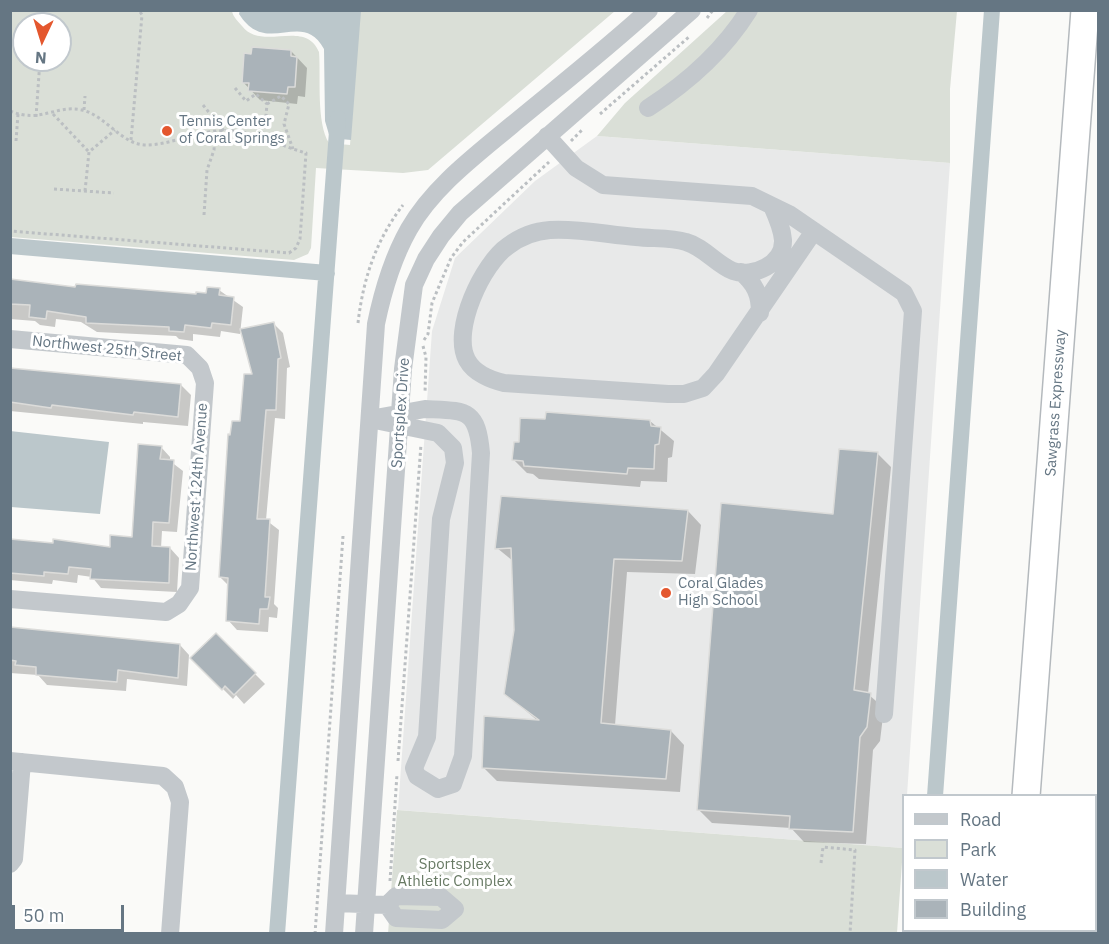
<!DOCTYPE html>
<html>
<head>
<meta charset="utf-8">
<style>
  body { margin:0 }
  #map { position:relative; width:1109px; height:944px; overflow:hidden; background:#fafaf8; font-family:"IBM Plex Sans",sans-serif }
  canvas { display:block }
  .frame { position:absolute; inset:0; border:12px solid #657683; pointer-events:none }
  .legend { position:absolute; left:902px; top:794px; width:195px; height:138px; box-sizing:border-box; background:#fff; border:2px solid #c1c8cd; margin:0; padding:8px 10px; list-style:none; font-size:18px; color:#657683 }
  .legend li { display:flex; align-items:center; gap:12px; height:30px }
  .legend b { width:30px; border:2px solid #c1c8cd }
  .north { position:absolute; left:12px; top:12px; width:60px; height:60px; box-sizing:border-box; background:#fff; border:2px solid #c1c8cd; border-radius:50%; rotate:184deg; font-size:16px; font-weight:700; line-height:24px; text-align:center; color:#657683 }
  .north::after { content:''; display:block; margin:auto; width:21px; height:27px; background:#e4572e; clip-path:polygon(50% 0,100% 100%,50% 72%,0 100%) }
  .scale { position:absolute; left:12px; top:905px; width:112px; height:27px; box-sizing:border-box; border:3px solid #657683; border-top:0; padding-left:8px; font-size:18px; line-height:21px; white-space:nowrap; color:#657683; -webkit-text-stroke:4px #fff; paint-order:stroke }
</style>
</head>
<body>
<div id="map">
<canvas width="1109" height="944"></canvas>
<div class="frame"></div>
<ul class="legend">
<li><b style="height:8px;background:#c3c8cc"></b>Road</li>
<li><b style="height:16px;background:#dadfd7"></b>Park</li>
<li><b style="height:16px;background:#bbc7cb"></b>Water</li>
<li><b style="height:16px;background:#aab3b9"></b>Building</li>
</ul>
<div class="north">N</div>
<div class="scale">50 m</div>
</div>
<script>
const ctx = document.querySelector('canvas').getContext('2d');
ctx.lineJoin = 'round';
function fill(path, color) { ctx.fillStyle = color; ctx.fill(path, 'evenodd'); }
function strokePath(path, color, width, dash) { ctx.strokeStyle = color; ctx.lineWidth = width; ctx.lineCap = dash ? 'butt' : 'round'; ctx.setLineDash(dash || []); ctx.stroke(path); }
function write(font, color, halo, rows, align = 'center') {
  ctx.font = font + ' "IBM Plex Sans",sans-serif'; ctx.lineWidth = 6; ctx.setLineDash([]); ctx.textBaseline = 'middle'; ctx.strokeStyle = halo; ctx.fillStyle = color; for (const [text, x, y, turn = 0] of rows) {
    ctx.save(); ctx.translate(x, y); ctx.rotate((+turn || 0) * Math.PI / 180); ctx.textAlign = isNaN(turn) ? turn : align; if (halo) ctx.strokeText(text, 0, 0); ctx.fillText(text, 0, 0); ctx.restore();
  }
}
fill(new Path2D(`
  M597 136 950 163 907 795 904 796 903 848 398 810 432 331 455 258 535 181Z`), '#e8e9e9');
fill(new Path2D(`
  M10 11H232C233 17 238 21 242 26 262 52 305 18 319 52 321 77 316 123 329 143L350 145 360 11H615L428 170 403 173 316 168 311 248 308 254 294 260 11 237ZM24 24H60V60H24Z
  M727 11H957L950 89V163L597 136 625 103Z
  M397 810 903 848 897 933 388 934Z`), '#dadfd7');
fill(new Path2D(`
  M240 10 361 11 351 140 330 138 325 121 324 49C302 8 267 58 239 14Z
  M10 431 109 442 100 514 11 507Z`), '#bbc7cb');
fill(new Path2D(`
  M291 51 307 68 305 97 298 96 297 104 260 100 243 82Z
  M10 281 77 289 197 296 219 290 243 307 240 334 221 331 220 337 193 334V341L179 339 176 336 97 332 81 322 56 319 55 327 40 325 35 321 10 319Z
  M274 324 283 333 290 367 287 368 285 419 275 418 266 520 279 530 274 604 278 608 277 618 269 617 268 632 237 630 228 620 229 586 220 577 242 423 254 376Z
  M10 369 181 385 191 395 188 426 143 422V424L10 411Z
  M650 421 674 441 672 457 668 458 667 482 641 481 640 487 539 479 533 474 527 473 514 460Z
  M161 447 170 457V461L183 471 177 532 162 531 161 548H170L179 558 177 592 101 588 92 577 78 575 77 583 53 580 52 584 10 580V541L111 548 133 538Z
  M877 453 891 467 868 694 884 708 880 741 873 750 866 844 804 842 791 828 712 823 698 809 834 515Z
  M688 511 701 525 695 574 627 572 615 725 671 731 684 745 680 792 497 781 483 767 538 721 506 694 516 630 513 561 497 548Z
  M10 628 180 645 189 655 187 686 127 679 126 691 47 685 38 675 10 673Z
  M216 635 265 684 244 704 236 695 233 699 192 658Z`), '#0003');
strokePath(new Path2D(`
  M10 246 327 273
  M935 796 992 10
  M277 934 338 118
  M925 934V930`), '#bbc7cb', 16);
const building = new Path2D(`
  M252 47 291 50V56L297 57 295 87H288L287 94 248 91 249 83H242L244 53 251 54Z
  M10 279 75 287 76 284 196 294V292L206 293 207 287 220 288 219 295 234 297 231 325 212 323 211 328 185 325 184 332 169 331V327L86 323V317L47 311 46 319 29 317 30 305 10 304Z
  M274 322 281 358 278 359 276 410H266L257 519H270L265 597H270L268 609H260L259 624 226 621 228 578 219 577 228 434 230 435 232 421H240L244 374H252L240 329Z
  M10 368 181 384 178 417 134 412 133 415 52 405 51 408 10 402Z
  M546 412 650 420 651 426 661 427 659 444 655 445 654 469 628 468 627 474 524 466 523 461 512 460 514 442H519L520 418 545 419Z
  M138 444 162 446 160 459 174 460 169 523 153 522 152 546 170 547 169 583 90 579 91 569 69 567 68 574 44 572V576L10 573V539L53 543V539L110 547V535L132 537Z
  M839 449 878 452 854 690 871 693 867 727 860 737 853 832 789 829 790 816 697 810 721 503 833 514Z
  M501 496 688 510 682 561 614 559 601 723 671 730 666 779 482 768 484 716 539 720 504 694 514 630 511 548 495 549Z
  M10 627 180 644 178 678 118 670 117 682 36 675V667L15 665 16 661 10 660Z
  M216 633 256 673 234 695 225 686 222 690 190 658Z`);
fill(building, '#aab3b9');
strokePath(building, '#dcdcda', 1.5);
const highway = new Path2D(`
  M1026 796 1085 10
  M1016 934V930`);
strokePath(highway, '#b4b9bd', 30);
strokePath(new Path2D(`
  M707 18 713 10
  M235 88 246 101 256 94 267 104 264 138
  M267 104 281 96 289 104 284 124 293 149
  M203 105 224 131
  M84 110 85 96
  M10 111C41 124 56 104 82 110 105 115 122 145 146 145 170 145 194 132 218 131 250 128 277 145 306 153L300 239 296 248 289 253 10 231
  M53 114 89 152
  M600 114 690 36
  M36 117 40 60
  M131 140 142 15 139 10
  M16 141 18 114
  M571 141 583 129
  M54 189 114 193
  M85 191 89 152 115 130
  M204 215 207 170 214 150 215 131
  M358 323C363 279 376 240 403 205
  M424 340 428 334 432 303 451 258 463 242 549 162
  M423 346 426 357 425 393
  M398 761 421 444
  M821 863 823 847 855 850 850 934
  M390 881 397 774
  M315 934 343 536`), '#bbbfc2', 3, [3, 3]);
strokePath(new Path2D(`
  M648 108C687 83 724 50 749 10
  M547 136 576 168 603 185 752 196 789 214 904 293 913 311 884 714
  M772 206C777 217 782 228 783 240 784 264 753 278 733 271 716 264 704 247 686 242 671 237 652 239 636 237 609 235 578 228 550 230 535 231 520 237 508 246 483 263 451 330 467 360 474 373 491 380 504 383L668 394H684L703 388 716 374 814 231
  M741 272C755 284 760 294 760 313
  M10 339 187 355 200 368 205 383 190 588 179 604 166 612 10 599
  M425 409C466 411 477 408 481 453L463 756 453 784 438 789 417 776 414 768 427 737 441 519 455 463 453 448 438 433 370 419Z
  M10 761 163 776 175 787 180 802 170 934
  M10 864 14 859 22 762
  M337 903 387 905 396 896 441 897 455 909 442 920 396 918 387 905
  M334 934 376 324C383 290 392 259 409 229 433 187 475 156 512 125 558 87 605 50 649 10
  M364 934 403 369 414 285 426 259 441 236 460 213 692 10`), '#c3c8cc', 18);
strokePath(highway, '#fff', 27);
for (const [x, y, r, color] of [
  [167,131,6,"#e4572e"],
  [666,593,6,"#e4572e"]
]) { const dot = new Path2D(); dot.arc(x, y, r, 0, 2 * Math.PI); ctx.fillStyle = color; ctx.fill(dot); strokePath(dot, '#fff', 2); }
write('15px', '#657683', '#fff', [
  ["Tennis Center",179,122],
  ["of Coral Springs",179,139],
  ["Coral Glades",678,584],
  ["High School",678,601]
], 'left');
write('15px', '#657683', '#fff', [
  ["Northwest 25th Street",107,349,6],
  ["Sawgrass Expressway",1056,403,-86],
  ["Sportsplex Drive",401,413,-86],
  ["Northwest 124th Avenue",197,487,-86]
]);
write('15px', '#687a64', '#fff', [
  ["Sportsplex",455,865],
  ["Athletic Complex",455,882]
]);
</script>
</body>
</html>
